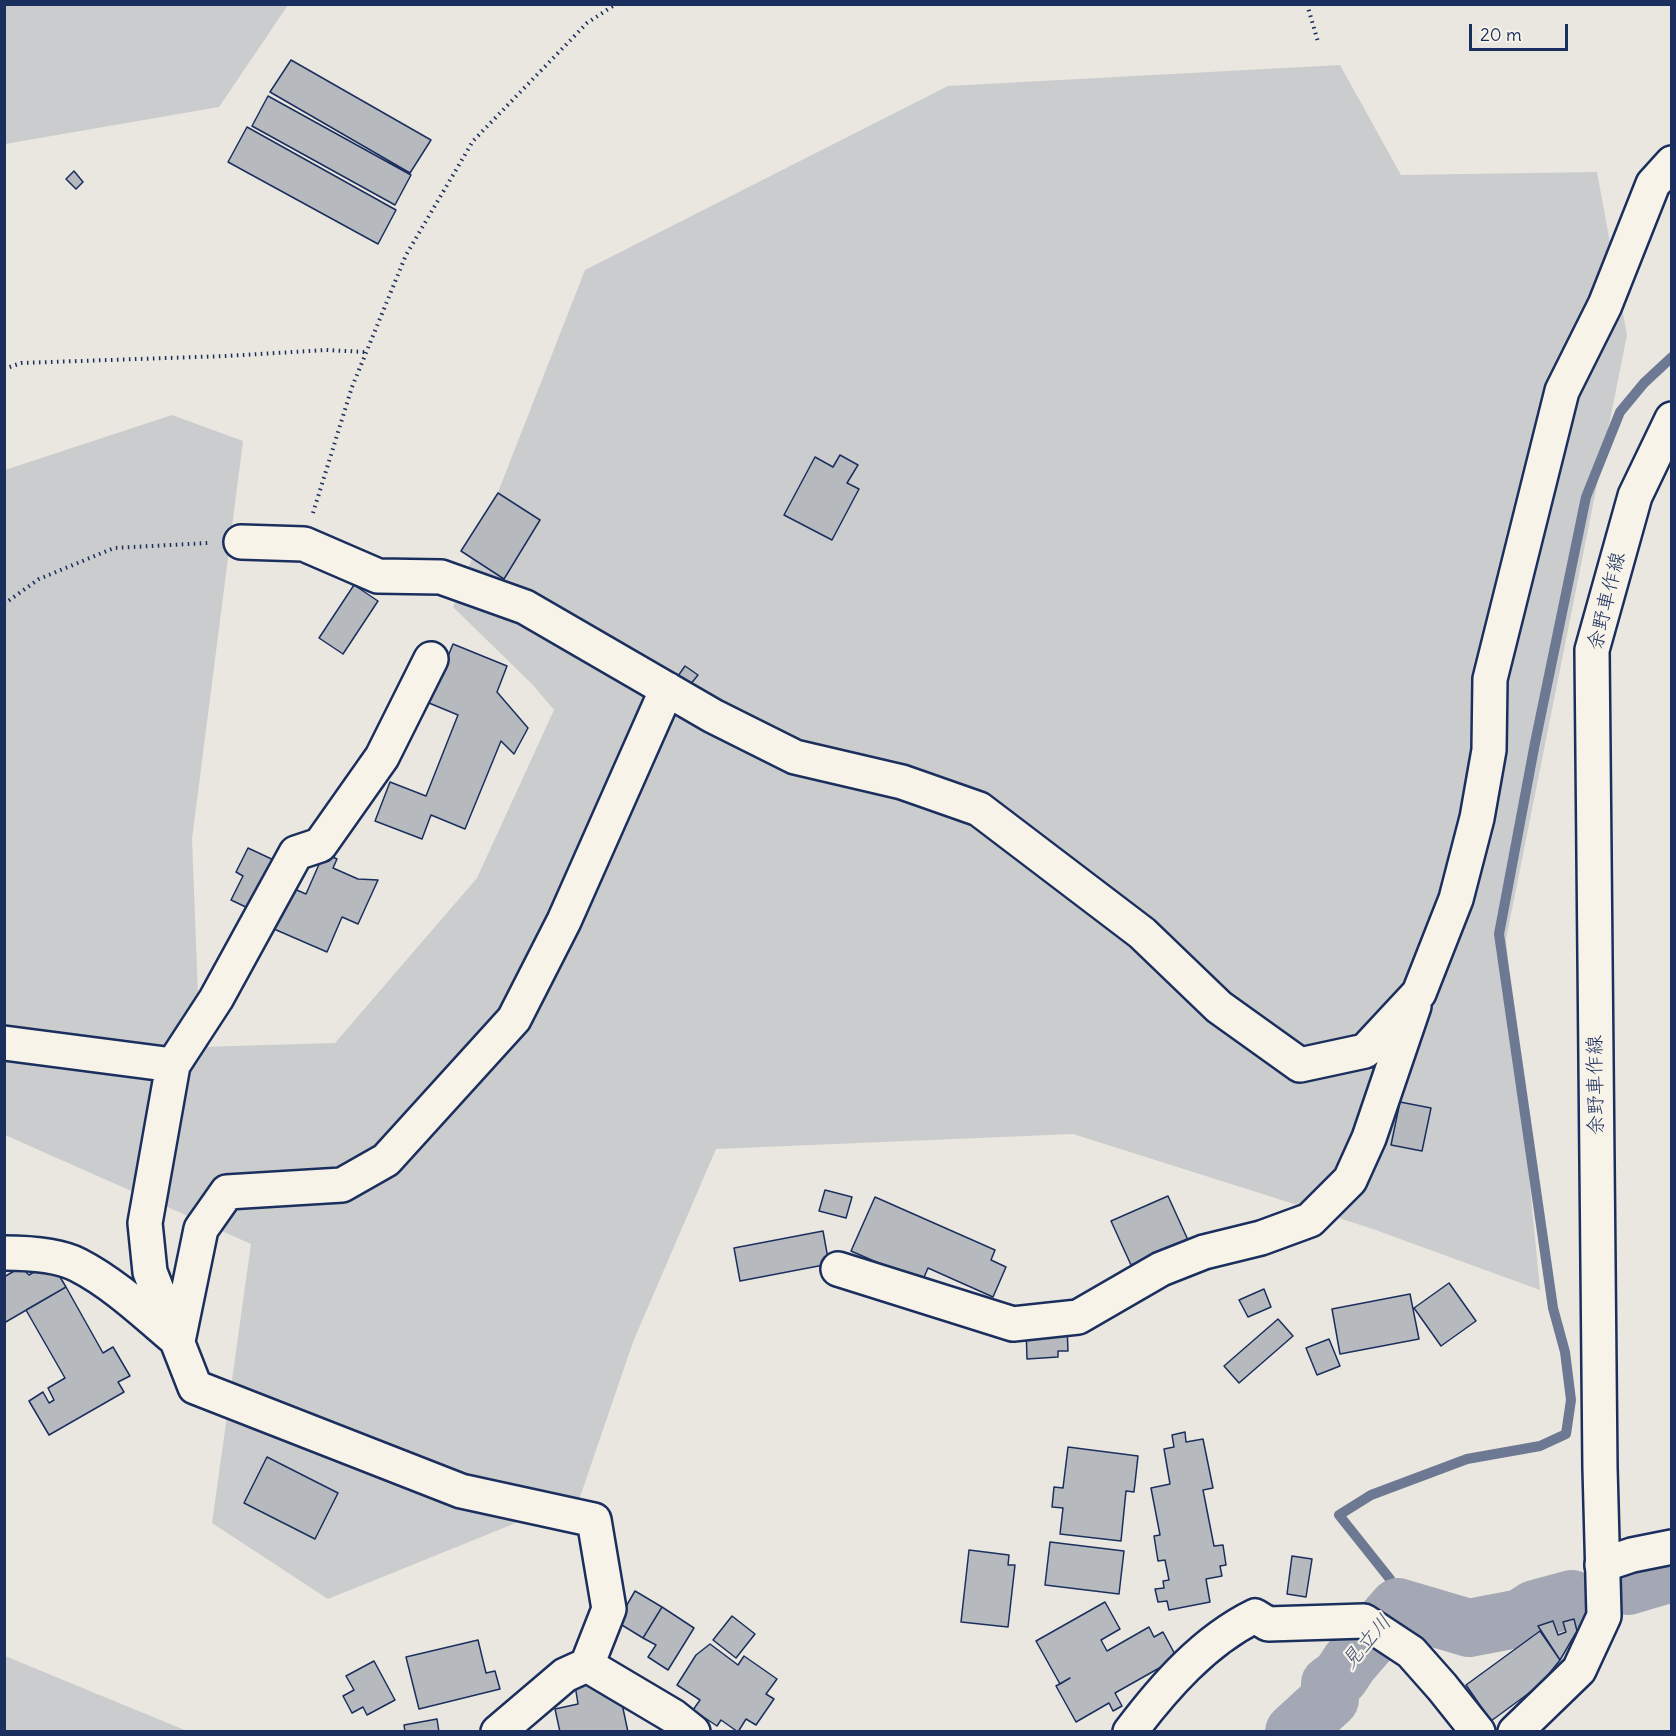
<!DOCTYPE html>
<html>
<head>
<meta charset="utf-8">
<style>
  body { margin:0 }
  #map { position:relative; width:1676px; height:1736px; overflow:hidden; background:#eae7e0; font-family:Delius,sans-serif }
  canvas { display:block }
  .frame { position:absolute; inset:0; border:6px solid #1b2f5e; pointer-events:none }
  .scale { position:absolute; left:1469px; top:24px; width:99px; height:27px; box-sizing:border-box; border:3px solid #1b2f5e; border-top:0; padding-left:8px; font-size:18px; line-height:21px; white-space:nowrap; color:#1b2f5e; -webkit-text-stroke:4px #f7f3e8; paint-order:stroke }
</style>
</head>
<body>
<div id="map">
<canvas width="1676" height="1736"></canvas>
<div class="frame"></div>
<div class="scale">20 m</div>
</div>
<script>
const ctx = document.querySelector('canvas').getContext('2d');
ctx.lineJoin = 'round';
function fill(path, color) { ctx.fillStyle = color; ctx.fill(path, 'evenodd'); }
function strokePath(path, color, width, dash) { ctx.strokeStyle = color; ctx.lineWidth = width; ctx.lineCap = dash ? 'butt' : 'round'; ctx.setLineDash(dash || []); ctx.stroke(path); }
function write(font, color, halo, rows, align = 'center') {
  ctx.font = font + ' Delius,"Klee One",sans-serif'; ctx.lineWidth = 4.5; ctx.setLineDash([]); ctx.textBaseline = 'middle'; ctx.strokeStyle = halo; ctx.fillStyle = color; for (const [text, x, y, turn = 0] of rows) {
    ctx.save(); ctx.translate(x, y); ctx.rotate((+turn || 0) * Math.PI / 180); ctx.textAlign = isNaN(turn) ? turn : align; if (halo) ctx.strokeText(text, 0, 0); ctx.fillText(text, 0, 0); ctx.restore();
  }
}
fill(new Path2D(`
  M5 4H288V5L219 107 5 144Z
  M1340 65 1401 175 1597 172 1627 335 1506 939 1540 1290 1370 1228 1073 1134 716 1149 633 1342 580 1497 328 1599 212 1523 251 1244 5 1135V470L172 415 243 441 192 839 200 1047 335 1043 477 878 554 710 533 685 453 607 585 270 948 86Z
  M4 1656H5L187 1731H5Z`), '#cbcccd');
strokePath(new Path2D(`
  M1398 1607V1597L1390 1579 1339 1515 1371 1495 1467 1459 1540 1446 1566 1434 1571 1400 1565 1352 1553 1308 1499 934 1535 743 1586 497 1620 412 1644 383 1672 357`), '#6d7892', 10);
strokePath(new Path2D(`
  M1628 1586 1672 1573
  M1294 1732 1330 1699V1684L1340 1677 1350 1662 1398 1607 1469 1628 1521 1618 1535 1609 1572 1599`), '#a3a8b4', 58);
const building = new Path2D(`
  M291 60 431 140 410 173 270 92Z
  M268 96 411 175 395 205 252 126Z
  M247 127 396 210 378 244 228 162Z
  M74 171 83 182 76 189 66 179Z
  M840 455 858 465 847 483 859 489 832 540 784 515 815 457 833 467Z
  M498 493 540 520 504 579 461 551Z
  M354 585 378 601 343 654 319 638Z
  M453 644 507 666 497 692 528 728 514 754 501 741 465 829 431 815 422 839 375 821 390 782 426 796 458 715 429 703Z
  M685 666 698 675 690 685 678 676Z
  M248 848 278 862 250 909 231 900 243 876 236 872Z
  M324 853 337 859 333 868 358 879 378 880 358 924 342 917 327 952 274 929 292 888 306 894Z
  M1400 1102 1431 1108 1422 1151 1391 1145Z
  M825 1190 852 1197 846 1218 819 1211Z
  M1168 1196 1188 1240 1131 1265 1111 1221Z
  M875 1197 995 1250 991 1260 1006 1267 993 1297 928 1268 922 1282 851 1251Z
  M823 1231 829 1264 740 1281 734 1248Z
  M51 1262 66 1287 4 1323V1277L21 1267 29 1275Z
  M1449 1283 1476 1321 1441 1346 1414 1308Z
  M66 1287 103 1353 113 1347 130 1376 118 1382 124 1392 49 1435 29 1401 43 1392 49 1403 54 1400 48 1388 65 1378 26 1310Z
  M1264 1289 1271 1307 1248 1317 1239 1300Z
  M1410 1294 1419 1339 1340 1354 1332 1309Z
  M1278 1319 1293 1336 1239 1383 1224 1366Z
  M1067 1326 1068 1351H1058V1357L1027 1359 1026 1327Z
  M1329 1339 1340 1366 1317 1375 1306 1348Z
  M1185 1432 1186 1442 1203 1439 1213 1488 1203 1490 1214 1546 1223 1545 1226 1565 1220 1566 1222 1576 1206 1579 1210 1602 1169 1610 1167 1601 1158 1602 1155 1589 1164 1588 1163 1581 1169 1580 1165 1560 1158 1561 1154 1536 1160 1535 1151 1488 1170 1484 1164 1449 1174 1447 1172 1435Z
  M1068 1447 1138 1456 1134 1492 1126 1491 1121 1541 1060 1534 1063 1508 1052 1507 1054 1487 1063 1488Z
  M267 1457 338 1493 315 1539 244 1503Z
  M1050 1542 1124 1551 1119 1594 1045 1585Z
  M969 1550 1009 1555 1008 1565H1015L1008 1627 961 1622Z
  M1292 1556 1312 1559 1306 1597 1287 1594Z
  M635 1591 662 1607 643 1638 617 1622Z
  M1105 1602 1120 1629 1101 1640 1107 1651 1149 1627 1154 1637 1163 1632 1177 1658 1115 1693 1122 1706 1113 1711 1109 1703 1076 1722 1056 1686 1070 1678 1060 1684 1036 1641Z
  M662 1607 694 1628 668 1670 648 1657 656 1645 643 1638Z
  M732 1616 755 1634 736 1658 713 1640Z
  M1574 1619 1577 1631 1560 1660 1538 1626 1553 1621 1558 1635 1566 1632 1563 1622Z
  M1540 1631 1560 1660 1540 1685 1491 1721 1466 1685Z
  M478 1640 486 1673 495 1671 500 1689 419 1709 406 1657Z
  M710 1644 738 1665 744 1656 777 1679 766 1694 774 1699 756 1725 746 1719 738 1732 721 1720 717 1726 693 1710 700 1700 677 1685 696 1655Z
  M374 1661 395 1700 367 1715 363 1707 352 1713 343 1696 354 1690 346 1676Z
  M599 1680 621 1699 628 1732H560L555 1709 578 1704 575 1685Z
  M437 1719 439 1732H405L404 1725Z`);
fill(building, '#b6babf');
strokePath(building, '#1b2f5e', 1.5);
const minor = new Path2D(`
  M241 542 304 544 378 576 441 577 525 607 713 716 795 757 902 782 979 809 1142 933 1219 1007 1300 1065 1365 1051 1419 993 1456 899 1477 818 1489 750 1490 679 1562 391 1605 305 1653 184 1672 163
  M431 659 382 757 320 845 296 853 216 999 173 1065 145 1223 150 1272 195 1387 461 1491 594 1520 609 1609 587 1665 673 1716 693 1732
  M4 1043 173 1065
  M4 1253C26 1253 59 1255 78 1265 115 1284 147 1315 178 1341L201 1229 227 1192 342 1185 386 1160 514 1019 564 921 667 689
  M838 1269 1013 1324 1078 1317 1161 1269 1204 1252 1261 1238 1310 1220 1350 1180 1369 1138 1414 1006
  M1602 1565 1632 1555 1672 1547
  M498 1732 565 1675 587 1665
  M1130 1732C1164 1687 1204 1641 1255 1616L1268 1624 1364 1621 1411 1652 1442 1687 1478 1732`);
const major = new Path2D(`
  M1515 1732 1579 1670 1604 1616 1600 1468 1592 650 1635 496 1672 419`);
strokePath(minor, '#1b2f5e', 38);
strokePath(major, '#1b2f5e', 38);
strokePath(new Path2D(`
  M1307 4 1318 42
  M4 369 21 363 226 356 326 350 365 352
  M313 513 352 387 406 255 473 141 587 23 616 4
  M4 604 39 579 114 548 208 543`), '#1b2f5e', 4, [1.5, 4.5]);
strokePath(minor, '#f7f3e8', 33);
strokePath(major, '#f7f3e8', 33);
write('20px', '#1b2f5e', '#f7f3e8', [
  ["余野車作線",1607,601,-76],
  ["余野車作線",1596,1085,-91]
]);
write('italic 21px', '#445378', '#f7f3e8', [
  ["見立川",1367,1642,-49]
]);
</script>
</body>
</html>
